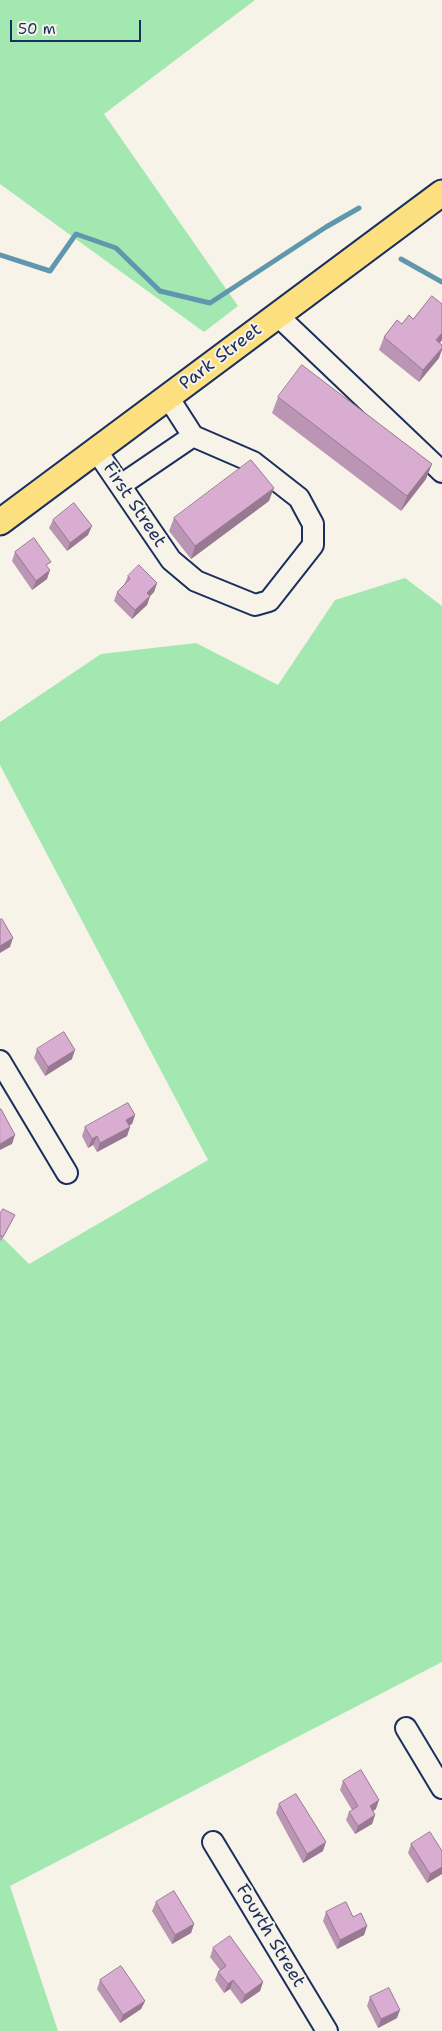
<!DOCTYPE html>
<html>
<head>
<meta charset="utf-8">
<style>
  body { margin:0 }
  #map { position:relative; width:442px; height:2031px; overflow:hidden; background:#f7f3e8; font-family:"Shantell Sans",sans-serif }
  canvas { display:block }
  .scale { position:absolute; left:10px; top:20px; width:131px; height:22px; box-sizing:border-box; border:2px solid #1b2f5e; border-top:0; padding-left:6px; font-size:15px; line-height:18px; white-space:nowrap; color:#1b2f5e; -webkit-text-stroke:4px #f7f3e8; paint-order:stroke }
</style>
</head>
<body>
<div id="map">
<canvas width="442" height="2031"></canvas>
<div class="scale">50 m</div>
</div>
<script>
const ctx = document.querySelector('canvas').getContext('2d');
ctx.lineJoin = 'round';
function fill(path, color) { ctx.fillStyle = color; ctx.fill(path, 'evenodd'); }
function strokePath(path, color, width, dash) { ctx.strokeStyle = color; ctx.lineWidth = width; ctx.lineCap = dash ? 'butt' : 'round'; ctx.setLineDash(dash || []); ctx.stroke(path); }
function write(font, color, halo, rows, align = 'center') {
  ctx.font = font + ' "Shantell Sans",sans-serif'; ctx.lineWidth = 4; ctx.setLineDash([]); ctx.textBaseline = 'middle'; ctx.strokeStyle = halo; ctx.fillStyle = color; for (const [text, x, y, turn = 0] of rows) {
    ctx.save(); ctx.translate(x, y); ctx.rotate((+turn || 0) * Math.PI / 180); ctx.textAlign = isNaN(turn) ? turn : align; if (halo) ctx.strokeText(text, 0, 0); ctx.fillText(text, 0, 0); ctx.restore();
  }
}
fill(new Path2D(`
  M0 0H255L104 114 238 306 204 332 0 184Z
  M405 578 442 606V1662L10 1886 58 2031H0V1235L29 1264 208 1160 0 765V722L101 654 196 643 278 685 335 600Z`), '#a3e7b1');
strokePath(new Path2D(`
  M0 255 50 271 76 234 116 248 160 291 210 303 326 227 359 208
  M401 259 442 282`), '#5f98ae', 5);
const minor = new Path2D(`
  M277 315 442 472
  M96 450 171 560 196 581 255 605 269 601 313 545V524L299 498 253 462 193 436 168 397
  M121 485 193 436
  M0 1061 67 1173
  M406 1728 442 1788
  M213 1842 327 2031`);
const major = new Path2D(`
  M0 522 442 193`);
strokePath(minor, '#1b2f5e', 24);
strokePath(major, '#1b2f5e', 29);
strokePath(minor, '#f7f3e8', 20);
strokePath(major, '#fce080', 25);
fill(new Path2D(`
  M442 304V340L440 343 439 358 419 382 379 350 384 337 402 324Z
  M278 397 426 479 401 511 272 413Z
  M269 501 191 559 169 531 174 518Z
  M53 520 88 535 67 551 49 528Z
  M15 552 48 568 47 579 32 590 12 561Z
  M128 576 157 583 154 592 150 596 147 605 132 619 114 601 117 592 124 585Z
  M37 1049 72 1059 45 1076 34 1058Z
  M135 1115 132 1124 129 1125 130 1127 127 1136 97 1152 93 1145 88 1148 82 1136 85 1127Z
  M0 1214 13 1219 1 1241 0 1240Z
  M343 1781 376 1809 373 1811 375 1815 372 1824 355 1834 346 1820 349 1812 352 1810 340 1790Z
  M279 1804 323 1851 303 1863 276 1813Z
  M411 1844 442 1851V1874L427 1883 408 1853Z
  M156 1902 194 1924 191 1933 172 1944 152 1911Z
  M326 1912 353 1917 367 1926 364 1935 337 1949 323 1921Z
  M213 1948 263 1982 260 1991 241 2004 230 1989 224 1993 215 1980 218 1972 220 1970 210 1957Z
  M100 1980 145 2001 141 2009 120 2023 97 1989Z
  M370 1997 397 2018 378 2028 367 2006Z`), '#bb95b4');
fill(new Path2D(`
  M442 333V340L432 352 436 340Z
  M442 348V350L439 358 419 382 423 370Z
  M432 464 426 479 401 511 407 496Z
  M274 488 269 501 191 559 195 546Z
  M92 526 88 535 67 551 70 543Z
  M50 570 47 579 32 590 36 581Z
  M157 583 154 592 144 602 147 593Z
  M150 596 147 605 132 619 135 610Z
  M13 938 10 947 0 953V946Z
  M75 1050 72 1059 45 1076 48 1067Z
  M135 1115 132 1124 123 1129 126 1120Z
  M130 1127 127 1136 97 1152 100 1143Z
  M15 1135 12 1144 0 1150V1144Z
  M97 1136 93 1145 88 1148 92 1139Z
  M379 1800 376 1809 367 1815 370 1806Z
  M375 1815 372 1824 355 1834 358 1826Z
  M326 1842 323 1851 303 1863 307 1854Z
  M442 1867V1874L427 1883 430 1874Z
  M194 1924 191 1933 172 1944 175 1935Z
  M367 1926 364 1935 337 1949 340 1940Z
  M233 1980 230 1989 224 1993 228 1984Z
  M263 1982 260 1991 241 2004 245 1995Z
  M145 2001 141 2009 120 2023 123 2015Z
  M400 2010 397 2018 378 2028 381 2019Z`), '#987992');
const building = new Path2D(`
  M432 296 442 304V333L436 340 442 345V348L423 370 384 337 397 320 402 324 409 315 413 319Z
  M302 365 432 464 407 496 278 397Z
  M251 460 274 488 195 546 174 518Z
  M74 503 92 526 70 543 53 520Z
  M34 538 51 562 46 565 50 570 36 581 15 552Z
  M139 565 157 583 147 593 150 596 135 610 117 592 130 579 128 576Z
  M2 919 13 938 0 946V920Z
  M64 1032 75 1050 48 1067 37 1049Z
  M128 1103 135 1115 126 1120 130 1127 100 1143 97 1136 92 1139 85 1127Z
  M0 1109H1L15 1135 0 1144Z
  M3 1209 15 1215 3 1237 0 1235V1214Z
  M361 1770 379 1800 370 1806 375 1815 358 1826 349 1812 358 1806 343 1781Z
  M296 1794 326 1842 307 1854 279 1804Z
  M430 1832 442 1851V1867L430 1874 411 1844Z
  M174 1891 194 1924 175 1935 156 1902Z
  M346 1902 353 1917 361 1913 367 1926 340 1940 326 1912Z
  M230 1936 263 1982 245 1995 233 1980 228 1984 218 1972 226 1966 213 1948Z
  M121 1966 145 2001 123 2015 100 1980Z
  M389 1988 400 2010 381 2019 370 1997Z`);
fill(building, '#d9add1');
strokePath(building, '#987992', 1);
write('18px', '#1b2f5e', '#f7f3e8', [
  ["Park Street",221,357,-37],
  ["First Street",134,505,56],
  ["Fourth Street",270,1936,59]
]);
</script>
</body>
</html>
